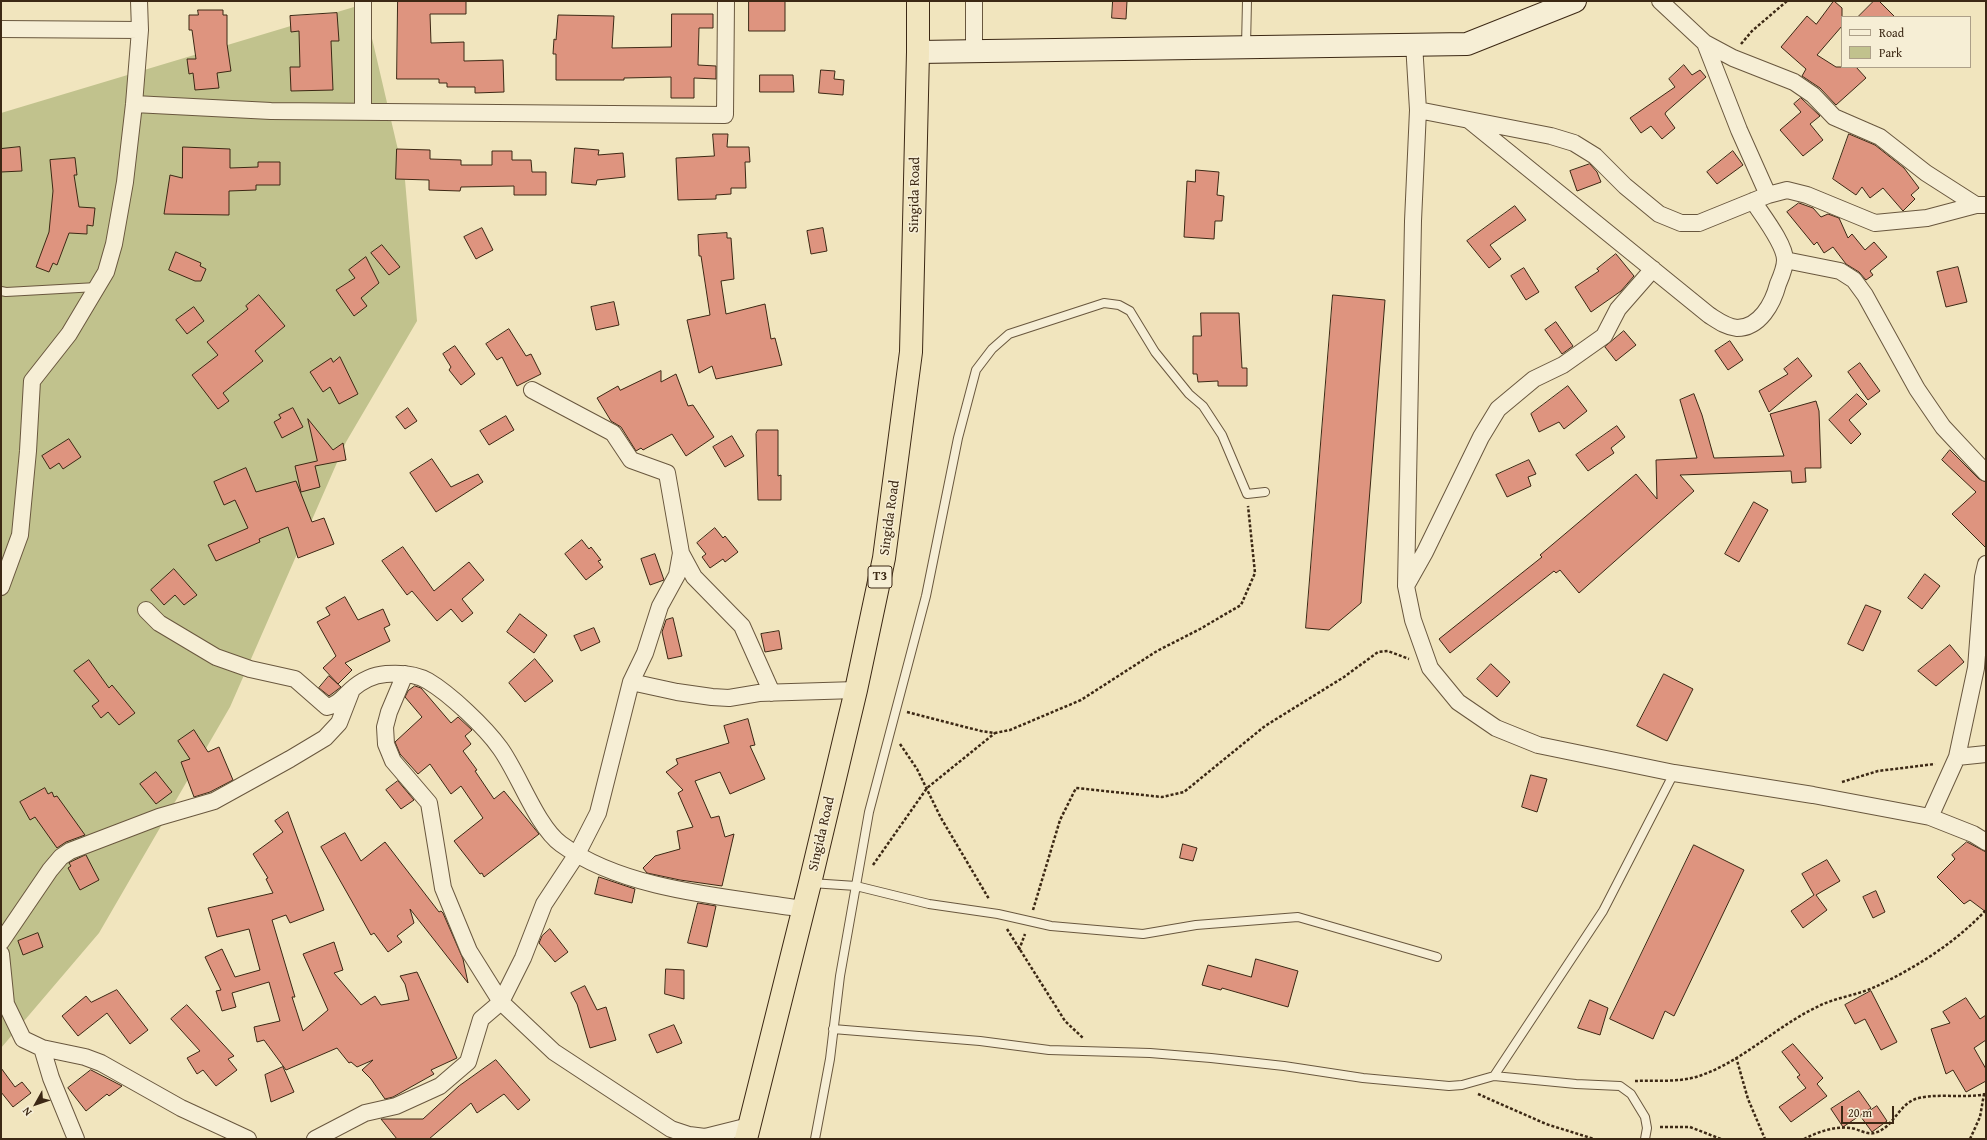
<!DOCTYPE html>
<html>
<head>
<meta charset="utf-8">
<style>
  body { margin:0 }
  #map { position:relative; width:1987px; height:1140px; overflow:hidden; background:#f1e5be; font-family:"Gentium Book Plus",serif }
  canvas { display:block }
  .frame { position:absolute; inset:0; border:2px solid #3c2814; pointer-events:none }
  .legend { position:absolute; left:1841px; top:16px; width:130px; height:52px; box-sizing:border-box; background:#f6eed5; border:1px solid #ac9f88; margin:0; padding:5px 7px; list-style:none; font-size:12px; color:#3c2814 }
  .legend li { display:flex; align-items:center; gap:8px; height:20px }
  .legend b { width:20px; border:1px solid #ac9f88 }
  .north { position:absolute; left:16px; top:1084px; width:40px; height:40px; -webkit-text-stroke:3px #f6eed5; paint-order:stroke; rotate:230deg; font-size:11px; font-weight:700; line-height:16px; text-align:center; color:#3c2814 }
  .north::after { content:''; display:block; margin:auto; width:14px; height:18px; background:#3c2814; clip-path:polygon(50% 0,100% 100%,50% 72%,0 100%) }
  .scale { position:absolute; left:1841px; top:1106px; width:53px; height:18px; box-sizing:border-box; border:2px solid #3c2814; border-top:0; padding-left:5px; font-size:12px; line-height:14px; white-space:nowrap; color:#3c2814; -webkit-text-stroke:3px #f6eed5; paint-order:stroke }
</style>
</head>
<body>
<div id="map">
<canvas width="1987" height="1140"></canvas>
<div class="frame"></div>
<ul class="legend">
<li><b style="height:5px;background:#f6eed5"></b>Road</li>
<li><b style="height:11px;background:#c1c28d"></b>Park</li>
</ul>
<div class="north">N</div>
<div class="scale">20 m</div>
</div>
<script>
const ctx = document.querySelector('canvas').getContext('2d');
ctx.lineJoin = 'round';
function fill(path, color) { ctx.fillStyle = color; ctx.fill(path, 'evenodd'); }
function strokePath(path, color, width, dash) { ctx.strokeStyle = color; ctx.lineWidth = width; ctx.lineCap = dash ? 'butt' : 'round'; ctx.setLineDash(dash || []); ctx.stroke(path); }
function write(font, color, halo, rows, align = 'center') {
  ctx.font = font + ' "Gentium Book Plus",serif'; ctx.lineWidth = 3; ctx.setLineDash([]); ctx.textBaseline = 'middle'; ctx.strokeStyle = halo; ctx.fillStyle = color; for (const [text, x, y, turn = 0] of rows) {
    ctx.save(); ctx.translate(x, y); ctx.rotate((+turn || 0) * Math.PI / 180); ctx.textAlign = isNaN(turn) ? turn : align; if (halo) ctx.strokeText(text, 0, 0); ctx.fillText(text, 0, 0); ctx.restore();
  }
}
fill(new Path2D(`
  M364 4 405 180 417 321 346 442 230 707 99 933 1 1048V113Z`), '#c1c28d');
const building = new Path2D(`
  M398 1H466V14H430L431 43 464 42V61L503 60 504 92 475 93V87H447V83H439V79H397Z
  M749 1H785V31H749Z
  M1113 1H1127L1126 19 1112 18Z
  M1834 1 1842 8V26L1817 55 1836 67H1856L1866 78 1836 105 1820 88 1802 76 1806 69 1781 47 1807 16 1816 24Z
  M1874 1H1879L1895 17H1858Z
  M198 10H223V15H227V44L231 71 217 73 219 88 195 90 193 73 189 74 187 59H196L192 30H189V15H198Z
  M337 13 339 41H331L333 90 291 91 290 67H300L299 31 291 32 290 16Z
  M672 14H713V28H699L698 65 716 66V79L694 78V98H671V77L624 78V80H556V54H553L554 39 556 40 558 15 614 16 612 48 671 47Z
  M1684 65 1692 75 1700 70 1706 77 1666 112 1665 114 1675 128 1662 139 1651 126 1641 133 1630 118 1675 87 1669 79Z
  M821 70 835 71 834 79 844 80 843 95 819 93Z
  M760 75H793L794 92H760Z
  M1801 98 1820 116 1810 124 1823 140 1803 156 1780 130 1801 112 1794 104Z
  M713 134H728L727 147H749L750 162H745L746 188H731V194L716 195V199L678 200 676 158 714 156Z
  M1849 134 1875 145 1904 168 1919 188 1911 195 1915 199 1903 211 1883 188 1870 198 1862 187 1856 195 1833 179Z
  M20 147 22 171 1 172V149Z
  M183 147 230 149V168L258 167V162H280V185H256V190L229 191V215L164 214 170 175 182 178Z
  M575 148 599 150 598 155 623 153 625 177 597 180 596 185 572 183Z
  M397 149 430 150V159L461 160V165H492V151H512V160H531L532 172H546V195H514V186L461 187 460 191 429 190V180L396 179Z
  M1733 151 1743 165 1717 184 1707 172Z
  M75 158 77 175H74L79 207 95 208 93 226 87 225V234L69 233 57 265 53 263 49 272 36 267 49 232 53 191 50 160Z
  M1590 164 1597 172 1601 182 1577 191 1570 171Z
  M1196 170 1219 172 1217 195 1224 196 1222 221H1215L1214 239 1184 237 1187 181 1195 182Z
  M1799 203 1813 208 1821 217 1828 214 1839 218 1848 238 1852 234 1865 250 1874 242 1887 257 1870 271 1873 275 1866 280 1859 272 1846 264 1833 247 1824 253 1817 242 1814 245 1787 212Z
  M1515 206 1526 220 1490 245 1501 259 1489 268 1467 241Z
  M482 228 493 250 476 259 464 237Z
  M823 228 827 251 811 254 807 231Z
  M727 233V238H731L734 279 721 281 726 314 765 304 771 339 775 338 782 365 716 379 712 366 699 373 687 320 710 315 701 256H699L698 235Z
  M382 245 400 267 389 275 371 253Z
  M176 252 201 263 200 266 206 269 201 281H195L169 270Z
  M1616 254 1634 276 1621 291 1591 312 1575 287 1599 271 1597 269Z
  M366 257 379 283 361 298 367 306 354 316 336 290 355 278 349 270Z
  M1958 267 1967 302 1946 307 1937 272Z
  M1524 268 1539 292 1526 300 1511 276Z
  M259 295 285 326 255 351 263 361 223 393 229 401 218 409 192 375 218 355 207 342 248 309 246 306Z
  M1333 295 1385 300 1361 603 1329 630 1306 628Z
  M614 302 619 325 596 330 591 307Z
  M194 307 204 321 187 334 176 320Z
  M1201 313H1239L1242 368H1247V386H1218V381L1198 382 1197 374H1193V336H1201Z
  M1556 322 1573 346 1562 354 1545 330Z
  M509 329 526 356 531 354 541 374 517 386 502 357 497 360 486 344Z
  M1624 331 1636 345 1616 361 1605 347Z
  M1730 341 1743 360 1728 370 1715 351Z
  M455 346 475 374 461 385 449 370 451 367 443 354Z
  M340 357 358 394 339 404 330 387 323 392 310 372 331 358 333 362Z
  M1798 358 1812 376 1769 412 1759 391 1788 374 1784 369Z
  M1860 363 1880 391 1868 400 1848 372Z
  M661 371V382L676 374 688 406 693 405 714 437 686 456 672 434 643 450 641 448 636 451 621 427 611 421 597 398 618 386 620 390Z
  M1568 386 1587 411 1564 429 1559 422 1539 432 1531 414Z
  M1694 394 1702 415 1714 458 1784 456 1770 414 1816 401 1819 411 1821 468H1805L1806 482 1792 483 1791 471 1680 475 1694 491 1579 593 1560 570 1556 573 1554 571 1450 653 1439 639 1542 557 1540 555 1636 474 1657 499 1656 460 1697 458 1680 400Z
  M1857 394 1867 404 1849 420 1861 434 1851 444 1829 420Z
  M293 408 303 427 282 438 274 422 281 418 279 415Z
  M408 408 417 421 405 429 396 417Z
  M506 416 514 430 489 445 480 431Z
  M308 419 333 450 343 443 346 460 315 466 320 487 301 492 295 466 317 461Z
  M1617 426 1625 437 1611 448 1614 453 1588 471 1576 455Z
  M758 430H778V476L781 475V500H758L756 434Z
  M732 436 744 456 725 467 713 447Z
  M69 439 81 457 63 469 59 463 50 469 42 456Z
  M1950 450 1979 479 1986 482V548L1952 514 1976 492 1942 460Z
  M432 459 451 487 478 474 483 482 436 512 410 473Z
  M1529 460 1536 474 1528 477 1531 486 1507 497 1496 475Z
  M246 468 256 492 296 481 312 522 324 518 334 544 298 558 288 527 259 539 260 542 216 561 208 545 248 528 235 500 224 505 214 482Z
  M1754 502 1768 510 1739 562 1725 554Z
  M715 528 723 538 725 536 738 552 725 562 723 559 710 568 702 557 706 554 697 543Z
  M582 540 589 549 591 547 601 560 598 561 603 567 586 580 565 554Z
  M403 547 434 591 469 562 484 580 462 599 473 613 462 622 451 609 437 621 412 591 407 595 382 561Z
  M655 554 664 580 650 585 641 559Z
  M174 569 197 595 184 605 175 595 164 605 151 590Z
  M1925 574 1940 586 1922 609 1908 598Z
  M345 597 358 620 383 609 390 625 384 628 390 641 345 663 352 670 338 684 323 668 336 656 317 622 330 615 326 608Z
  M1866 605 1881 611 1863 651 1848 644Z
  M520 614 547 635 534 653 507 632Z
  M673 618 682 656 668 659 662 632 666 620Z
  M594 628 600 642 581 651 574 636Z
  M779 631 782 649 765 652 761 634Z
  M1950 645 1964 662 1936 686 1918 671Z
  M535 659 553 681 525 702 509 683Z
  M89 660 109 688 112 685 135 713 119 725 108 712 101 718 92 706 99 701 74 671Z
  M1491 664 1510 682 1497 697 1477 679Z
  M1664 674 1693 689 1667 741 1637 726Z
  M329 676 341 687 329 696 319 688Z
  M415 686 421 688 451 723 458 717 472 730 465 736 471 744 463 751 477 770 475 771 494 799 504 791 539 834 484 877 482 873 480 874 454 841 483 818 461 786 451 794 430 764 418 774 400 754 395 742 422 717 405 697 408 691Z
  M748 719 755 745 750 746 765 779 730 794 720 772 695 781 711 818 719 816 725 837 734 834 722 886 680 880 647 873 643 868 655 856 680 849 677 831 693 827 678 793 683 790 666 772 678 764 676 759 729 743 724 726Z
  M194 730 208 752 219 747 233 780 210 792 194 797 181 762 190 759 178 741Z
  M156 772 172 792 156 804 140 784Z
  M1531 775 1547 779 1537 812 1522 807Z
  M398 781 414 800 401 809 386 790Z
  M45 788 48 794 52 792 54 797 57 796 85 835 66 842 57 848 35 817 30 820 20 802Z
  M288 812 324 910 290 923 286 915 272 920 295 997H292L303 1031 328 1010 303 954 334 942 343 970 334 973 361 1005 375 996 381 1005 409 1000 405 984 400 976 417 972 457 1058 431 1070 434 1074 393 1097 385 1099 371 1079 362 1070 373 1060 357 1067 351 1062 349 1063 337 1048 286 1070 264 1040 257 1042 254 1027 280 1021 269 982 232 993 236 1007 222 1011 216 991 221 990 205 957 222 949 235 977 260 970 249 929 217 937 208 908 273 893 266 879 268 878 253 854 283 832 275 821Z
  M345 833 361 861 385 842 439 912 441 911 443 913 463 959 468 983 410 909 414 923 397 936 402 942 388 952 374 933 371 935 321 847Z
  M1967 842 1986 852V912L1970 900 1964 904 1937 877 1955 859 1952 855Z
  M1183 844 1197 848 1193 861 1180 858Z
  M1694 845 1744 870 1674 1016 1665 1011 1653 1039 1610 1019Z
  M86 855 99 880 80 890 68 868 71 866 69 863Z
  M1827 860 1840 881 1816 895 1827 910 1803 928 1791 911 1814 895 1802 874Z
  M599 877 635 889 632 903 595 894Z
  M1876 891 1885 912 1873 918 1863 897Z
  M698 903 716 906 707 947 688 943Z
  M550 929 568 952 555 962 539 943 542 936Z
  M38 933 43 947 23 955 18 941Z
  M1256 959 1298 971 1288 1007 1222 988 1221 990 1202 985 1208 965 1251 977Z
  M666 969 684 970V999L665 994Z
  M585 986 597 1010 606 1007 616 1040 590 1048 577 1004 571 993Z
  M117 990 148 1030 130 1044 107 1013 78 1036 62 1016 86 996 91 1002Z
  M1871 991 1897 1042 1881 1050 1865 1019 1855 1024 1845 1005Z
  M1966 998 1980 1019 1986 1015V1040L1974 1048 1986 1069V1081L1966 1092 1953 1070 1946 1074 1931 1029 1950 1023 1943 1012Z
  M1590 1000 1608 1008 1600 1035 1578 1028Z
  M187 1005 234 1056 228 1059 237 1070 216 1086 203 1070 197 1074 187 1058 200 1051 171 1019Z
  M674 1025 682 1043 657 1053 649 1035Z
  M1793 1044 1823 1078 1817 1084 1827 1096 1791 1122 1779 1107 1806 1088 1797 1077 1800 1075 1782 1052Z
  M496 1060 530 1100 518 1110 504 1094 477 1113 471 1103 429 1139H397L381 1119H423L459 1086Z
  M283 1067 294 1092 271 1102 265 1075Z
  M1 1068 15 1087 22 1082 31 1093 13 1107 1 1092Z
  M91 1070 122 1086 109 1096 107 1094 86 1111 68 1088Z
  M1859 1091 1871 1108 1843 1127 1831 1109Z
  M1877 1106 1887 1121 1872 1132 1861 1117Z`);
fill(building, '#de947f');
strokePath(building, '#3c2814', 1);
const lane = new Path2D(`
  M1246 46 1247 1
  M1 291 6 292 97 287
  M811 883 856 886 929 904 998 914 1051 926 1143 934 1196 925 1298 917 1437 957
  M833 1029 980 1041 1049 1050 1150 1053 1211 1058 1284 1066 1363 1078 1449 1086 1462 1085 1494 1076 1576 1084 1620 1086 1631 1094 1645 1117 1647 1128 1645 1139
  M1494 1076 1603 911 1674 773
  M815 1139 830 1059 840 976 869 812 926 596 958 438 976 370 992 349 1009 334 1104 303 1119 305 1130 311 1155 352 1189 394 1203 406 1222 435 1247 494 1265 492`);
const street = new Path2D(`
  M974 1V52
  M1660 1 1705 43 1733 58 1794 82 1813 95 1834 117 1880 137 1926 173 1976 205
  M1 29 140 30
  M1414 43 1418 110 1413 221 1406 586 1413 620 1430 668 1458 702 1496 728 1538 745 1674 773 1813 795 1930 817 1973 834 1986 842
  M1705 43 1739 130 1768 195
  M134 104 271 111 725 115 726 1
  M1418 110 1551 136 1574 143 1595 156 1625 186 1659 214 1681 223H1699L1768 195 1787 190 1807 195 1875 223 1927 218 1976 205H1986
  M363 112V1
  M1470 121 1709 315C1717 320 1726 327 1737 328 1760 328 1773 303 1778 284 1781 277 1785 268 1785 260 1785 244 1762 215 1753 201
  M1785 260 1840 271 1854 280 1865 295 1917 389 1943 427 1986 473
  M532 390 613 433 631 460 667 473 681 553 694 577 742 626 772 693
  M1407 584 1425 552 1481 437 1498 409 1534 379 1563 365 1604 336 1618 309 1653 269
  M1 587 20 535 28 451 32 381 69 334 106 272 114 244 125 182 134 104 140 30 139 1
  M146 610 159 623 216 657 250 669 295 679 327 707C338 705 343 697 351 690 361 681 373 675 386 674 399 673 416 674 428 681 450 694 485 727 500 748 519 774 537 827 561 844 625 891 728 897 804 909
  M405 674 389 712 385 727 386 744 393 761 429 803 443 888 469 951 501 1002 554 1052 671 1129 689 1135 705 1137 749 1126
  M631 682 677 692 712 697 729 698 759 693 856 690
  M1957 757 1986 754
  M1930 817 1957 757 1976 668 1983 577 1986 564
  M1 942 50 870 61 857 70 851 159 817 214 801 290 759 325 738 339 723 351 692
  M1 954 6 1004 23 1039 42 1048 51 1078 76 1139
  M42 1048 85 1057 101 1063 181 1108 248 1139
  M315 1139 365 1113 396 1106 440 1086 468 1062 481 1019 501 1002 523 958 544 904 577 854 598 813 631 682 645 653 660 606 677 575 681 553`);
const secondary = new Path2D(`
  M918 52 1467 44 1575 1`);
const highway = new Path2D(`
  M746 1139 810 883 856 690 884 558 911 352 918 52V1`);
strokePath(lane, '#69573e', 10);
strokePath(street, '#69573e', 18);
strokePath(secondary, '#3c2814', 24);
strokePath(highway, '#3c2814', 24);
strokePath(new Path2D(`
  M1741 44 1752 31 1787 1
  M907 712 981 731 995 733 1010 730 1081 700 1157 651 1200 629 1241 605 1255 573 1248 506
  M900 744 917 769 941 818 989 899
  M1842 782 1878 771 1935 764
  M873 865 927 788 995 733
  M1033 910 1060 820 1076 788 1162 797 1184 792 1265 726 1344 677 1378 652 1388 651 1409 659
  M1007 929 1065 1021 1083 1038
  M1019 950 1025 934
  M1736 1057 1748 1099 1765 1139
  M1635 1081C1657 1080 1681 1083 1702 1075 1744 1060 1778 1025 1819 1006 1837 997 1859 995 1877 986 1917 967 1956 942 1986 910
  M1478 1094 1546 1124 1594 1139
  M1660 1127H1690L1721 1139
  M1804 1139C1818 1132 1834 1126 1851 1128 1858 1129 1867 1135 1874 1133 1892 1129 1897 1108 1913 1100 1931 1092 1964 1099 1986 1094
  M1970 1139 1980 1117 1984 1094`), '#3c2814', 2.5, [3, 2]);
strokePath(lane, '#f6eed5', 8);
strokePath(street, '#f6eed5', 16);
strokePath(secondary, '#f6eed5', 22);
strokePath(highway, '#f1e5be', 22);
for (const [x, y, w] of [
  [880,577,24]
]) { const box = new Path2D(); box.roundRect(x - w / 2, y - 11, w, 22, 3); ctx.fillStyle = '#f6eed5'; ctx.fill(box); strokePath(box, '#3c2814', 1); }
write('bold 13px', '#3c2814', null, [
  ["T3",880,577]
]);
write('14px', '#3c2814', '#f6eed5', [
  ["Singida Road",915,195,-89],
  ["Singida Road",890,518,-82],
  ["Singida Road",822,834,-77]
]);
</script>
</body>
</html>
